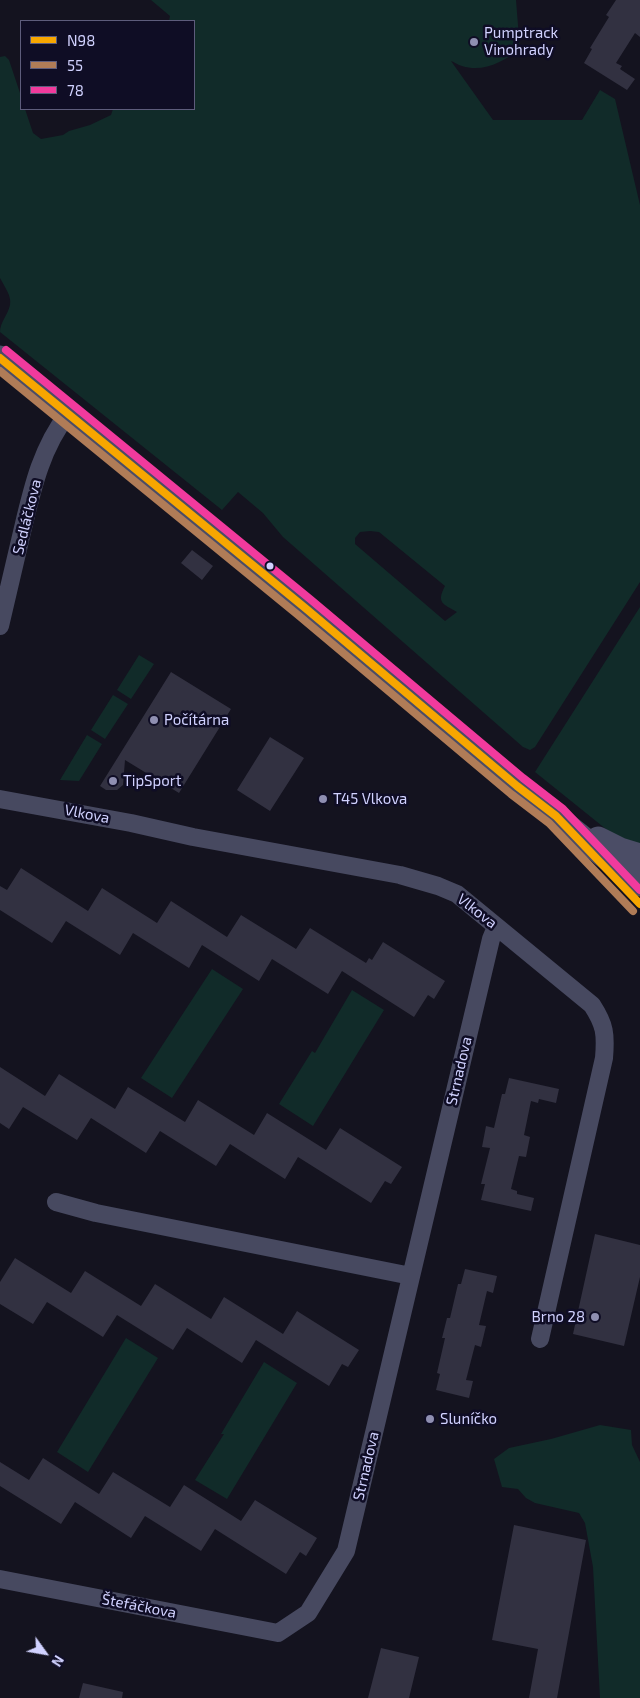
<!DOCTYPE html>
<html>
<head>
<meta charset="utf-8">
<style>
  body { margin:0 }
  #map { position:relative; width:640px; height:1698px; overflow:hidden; background:#14131f; font-family:"Exo 2",sans-serif }
  canvas { display:block }
  .legend { position:absolute; left:20px; top:20px; width:175px; height:90px; box-sizing:border-box; background:#0f0d25; border:1px solid #5d5c7c; margin:0; padding:6px 9px; list-style:none; font-size:15px; color:#d1d2ff }
  .legend li { display:flex; align-items:center; gap:10px; height:25px }
  .legend b { width:25px; border:1px solid #5d5c7c }
  .north { position:absolute; left:20px; top:1628px; width:50px; height:50px; -webkit-text-stroke:4px #0f0d25; paint-order:stroke; rotate:122deg; font-size:14px; font-weight:700; line-height:20px; text-align:center; color:#d1d2ff }
  .north::after { content:''; display:block; margin:auto; width:18px; height:22px; background:#d1d2ff; clip-path:polygon(50% 0,100% 100%,50% 72%,0 100%) }
</style>
</head>
<body>
<div id="map">
<canvas width="640" height="1698"></canvas>
<ul class="legend">
<li><b style="height:6px;background:#f7a600"></b>N98</li>
<li><b style="height:6px;background:#b07c57"></b>55</li>
<li><b style="height:6px;background:#f13a9d"></b>78</li>
</ul>
<div class="north">N</div>
</div>
<script>
const ctx = document.querySelector('canvas').getContext('2d');
ctx.lineJoin = 'round';
function fill(path, color) { ctx.fillStyle = color; ctx.fill(path, 'evenodd'); }
function strokePath(path, color, width, dash) { ctx.strokeStyle = color; ctx.lineWidth = width; ctx.lineCap = dash ? 'butt' : 'round'; ctx.setLineDash(dash || []); ctx.stroke(path); }
function write(font, color, halo, rows, align = 'center') {
  ctx.font = font + ' "Exo 2",sans-serif'; ctx.lineWidth = 5; ctx.setLineDash([]); ctx.textBaseline = 'middle'; ctx.strokeStyle = halo; ctx.fillStyle = color; for (const [text, x, y, turn = 0] of rows) {
    ctx.save(); ctx.translate(x, y); ctx.rotate((+turn || 0) * Math.PI / 180); ctx.textAlign = isNaN(turn) ? turn : align; if (halo) ctx.strokeText(text, 0, 0); ctx.fillText(text, 0, 0); ctx.restore();
  }
}
fill(new Path2D(`
  M151 0H516L520 50C503 61 484 73 462 66 458 65 454 62 451 61L493 120H582L600 90 615 99 640 205V582L535 747 530 750 523 747 283 537 263 513 238 492 222 510 0 332C0 322 8 315 10 305 12 296 4 286 0 278V57L5 56 9 60 21 96V109H25L33 133 41 139 63 135 69 131 90 125 111 115 113 109H194V21H169L170 16ZM370 531 379 532 445 586C436 603 443 604 457 612L445 621 355 544V538L360 532Z
  M640 607V850L622 842 535 772Z
  M139 655 154 664 131 699 117 690Z
  M113 695 128 704 105 739 91 730Z
  M87 735 102 744 79 781 60 780Z
  M212 969 243 989 172 1098 141 1078Z
  M352 990 384 1010 313 1126 279 1104 312 1051 315 1053Z
  M126 1338 158 1358 88 1472 57 1452Z
  M264 1362 297 1383 227 1499 195 1480 224 1434H221Z
  M600 1425 631 1430 632 1445 640 1462V1698H600L593 1567 585 1523 579 1513 535 1503 526 1498 518 1489 502 1487 494 1459 509 1448 551 1439Z`), '#112b29');
fill(new Path2D(`
  M616 0H640V37L635 33 616 63 622 66 620 69 635 79 627 90 584 63 592 49 590 48 609 17 606 15Z
  M192 550 213 566 202 580 181 563Z
  M171 672 231 709 179 793 125 760 123 785 117 790H106L100 786Z
  M270 737 304 758 270 811 237 790Z
  M21 868 88 911 102 888 157 923 171 901 227 937 241 915 296 949 310 928 366 963 369 958 372 960 383 942 445 981 434 999 428 995 414 1017 342 971 328 994 272 959 259 981 202 945 189 968 133 933 120 955 66 921 52 943 0 910V886L7 890Z
  M0 1067 45 1096 59 1074 115 1109 128 1087 185 1122 198 1100 254 1135 267 1113 326 1150 340 1128 402 1167 391 1184 385 1181 371 1203 298 1157 285 1179 230 1144 216 1166 160 1131 146 1153 91 1118 77 1140 23 1107 9 1129 0 1123Z
  M509 1078 559 1089 556 1103 539 1099 538 1103 531 1101 524 1135 530 1137 526 1157 519 1156 511 1189 517 1191V1194L534 1198 531 1211 481 1200 485 1184H481L490 1148 482 1147 486 1126 494 1128 502 1094H505Z
  M595 1234 640 1245V1277L624 1346 573 1334Z
  M15 1258 71 1293 85 1271 141 1306 155 1284 211 1319 224 1297 283 1334 297 1311 359 1350 348 1367 342 1364 329 1386 256 1340 242 1363 187 1328 173 1350 117 1315 103 1337 47 1302 33 1324 0 1304V1282Z
  M465 1269 497 1276 493 1293 487 1291 479 1325 486 1326 481 1347 475 1345 466 1380 473 1381 469 1398 436 1390 440 1374 437 1373 445 1338H442L447 1318H450L458 1284H461Z
  M43 1458 99 1494 113 1472 170 1507 184 1485 241 1521 255 1500 317 1538 306 1556 300 1552 286 1574 215 1529 201 1551 145 1516 131 1538 75 1502 61 1524 0 1486V1462L29 1480Z
  M514 1525 586 1540 557 1698H529L538 1649 492 1640Z
  M381 1648 419 1657 409 1698H368Z
  M83 1683 123 1692 122 1698H79Z`), '#323141');
strokePath(new Path2D(`
  M0 626C7 595 15 563 22 532 32 490 41 448 68 414
  M0 799 131 823 193 837 400 875 438 886 457 894 592 1005C605 1025 606 1034 604 1058L540 1339
  M56 1202 96 1213 411 1276
  M0 1579 278 1633 308 1613 346 1551 491 939 496 927`), '#474960', 18);
strokePath(new Path2D(`
  M0 358 304 607 517 786 640 884
  M598 839 620 850 640 856`), '#4b4d66', 25);
strokePath(new Path2D(`
  M0 358 304 607 517 786 556 816 640 904`), '#f7a600', 8);
strokePath(new Path2D(`
  M0 371 298 615 511 794 549 823 633 911`), '#b07c57', 8);
strokePath(new Path2D(`
  M6 350 310 599 523 778 563 809 640 890`), '#f13a9d', 8);
for (const [x, y, r, color] of [
  [474,42,5,"#8f8fb1"],
  [270,566,4.5,"#d1d2ff"],
  [154,720,5,"#8f8fb1"],
  [113,781,5,"#8f8fb1"],
  [323,799,5,"#8f8fb1"],
  [595,1317,5,"#8f8fb1"],
  [430,1419,5,"#8f8fb1"]
]) { const dot = new Path2D(); dot.arc(x, y, r, 0, 2 * Math.PI); ctx.fillStyle = color; ctx.fill(dot); strokePath(dot, '#0f0d25', 2); }
write('15px', '#d1d2ff', '#0f0d25', [
  ["Pumptrack",484,33],
  ["Vinohrady",484,50],
  ["Počítárna",164,720],
  ["TipSport",123,781],
  ["T45 Vlkova",333,799],
  ["Brno 28",585,1317,"right"],
  ["Sluníčko",440,1419]
], 'left');
write('15px', '#d1d2ff', '#0f0d25', [
  ["Sedláčkova",27,517,-76],
  ["Vlkova",87,814,11],
  ["Vlkova",477,911,38],
  ["Strnadova",459,1071,-77],
  ["Strnadova",366,1466,-77],
  ["Štefáčkova",139,1606,11]
]);
</script>
</body>
</html>
